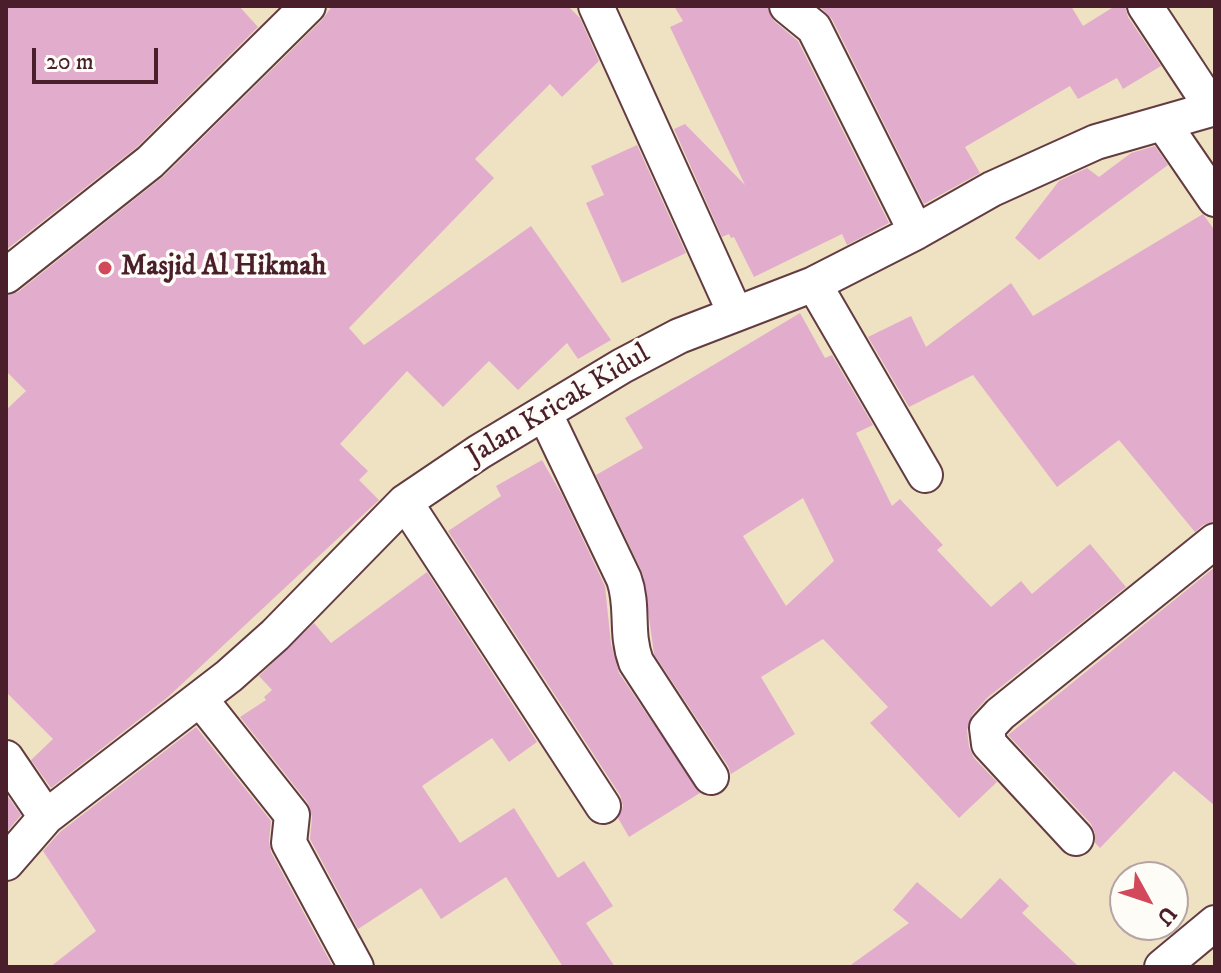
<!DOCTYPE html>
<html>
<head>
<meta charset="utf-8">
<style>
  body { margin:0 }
  #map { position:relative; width:1221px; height:973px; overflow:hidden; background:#efe2c2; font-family:"IM FELL DW Pica",serif }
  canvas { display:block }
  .frame { position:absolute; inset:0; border:8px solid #4a1f2b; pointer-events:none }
  .north { position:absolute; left:1109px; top:861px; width:80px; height:80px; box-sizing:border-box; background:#fdfcf7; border:2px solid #b5a4a5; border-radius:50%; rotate:130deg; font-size:22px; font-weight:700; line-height:32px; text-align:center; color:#4a1f2b }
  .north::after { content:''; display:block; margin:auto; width:28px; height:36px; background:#d1495b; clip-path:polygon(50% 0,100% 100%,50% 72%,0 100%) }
  .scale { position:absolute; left:32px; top:48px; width:126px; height:36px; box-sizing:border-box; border:4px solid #4a1f2b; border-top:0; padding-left:10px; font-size:24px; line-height:28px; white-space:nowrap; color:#4a1f2b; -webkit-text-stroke:6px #fdfcf7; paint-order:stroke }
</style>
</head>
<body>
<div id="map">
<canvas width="1221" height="973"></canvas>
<div class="frame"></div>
<div class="north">U</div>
<div class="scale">20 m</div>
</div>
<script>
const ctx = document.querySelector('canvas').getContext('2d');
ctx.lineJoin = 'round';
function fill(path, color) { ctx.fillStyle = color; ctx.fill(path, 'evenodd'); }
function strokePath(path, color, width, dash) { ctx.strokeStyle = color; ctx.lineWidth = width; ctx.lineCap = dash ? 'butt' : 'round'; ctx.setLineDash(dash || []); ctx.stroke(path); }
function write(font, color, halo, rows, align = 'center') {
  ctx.font = font + ' "IM FELL DW Pica",serif'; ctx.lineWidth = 7; ctx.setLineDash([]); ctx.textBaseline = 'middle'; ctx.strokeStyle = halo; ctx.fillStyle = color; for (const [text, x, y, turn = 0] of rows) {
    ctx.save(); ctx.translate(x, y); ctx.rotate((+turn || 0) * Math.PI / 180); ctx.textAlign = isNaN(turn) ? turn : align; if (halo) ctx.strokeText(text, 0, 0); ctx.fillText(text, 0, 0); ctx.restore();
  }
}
fill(new Path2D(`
  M6 6H239L258 27 137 147 6 250Z
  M332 6H568L580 18 599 61 562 97 550 84 475 159 494 178 349 328 364 345 531 226 611 340 578 359 567 343 518 390 489 361 443 407 407 371 340 444 368 471 359 480 379 500 168 697 51 788 31 760 53 739 6 692V410L26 391 6 371V296L18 292 164 176 322 20Z
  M674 6H767L774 21 798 41 889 223 847 245 842 234 754 277 734 237 731 238 729 234 722 237 674 129 685 124 745 185 670 27 683 21Z
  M819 6H1071L1083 26 1115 6H1125L1128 17 1161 66 1123 89 1117 78 1078 99 1070 86 965 147 980 173 924 204 832 19Z
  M637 145 686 253 622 283 586 203 604 195 591 166Z
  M1155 146 1168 165 1039 260 1015 238 1059 181 1087 168 1099 177 1131 153Z
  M1203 214 1215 231V521L1203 525 1195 532 1119 440 1057 487 973 375 909 407 868 337 911 316 926 347 1011 283 1033 316Z
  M800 313 825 358 832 355 873 425 856 433 892 506 900 499 943 545 937 550 991 607 1021 581 1032 594 1090 544 1126 587 987 698 972 715 967 730 969 747 974 758 997 782 959 818 870 723 888 707 823 639 761 677 795 734 731 774 728 766 654 654 643 574 596 475 643 448 625 418ZM803 498 834 561 786 606 743 536Z
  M542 460 562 495 605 586 611 644 619 673 700 793 629 837 618 818 623 806 620 795 448 531 501 496 496 486Z
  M1215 567V806L1174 771 1100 848 1095 843V833L1091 824 1008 735Z
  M427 572 537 742 509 762 492 738 422 786 460 843 514 808 558 878 584 861 613 906 586 923 615 967H563L506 877 441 919 421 888 358 929 310 839 312 817 308 803 240 717 266 700 264 697 272 690 259 676 314 623 331 643Z
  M196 727 271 821 269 841 271 852 333 967H50L96 931 43 851 60 832Z
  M6 794 21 815 6 833Z
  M1000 878 1029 906 1022 913 1079 967H848L909 923 893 910 917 882 961 919Z`), '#e2adcd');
const minor = new Path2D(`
  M596 6 735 313
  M787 6 814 28 916 232
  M1145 6 1213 109
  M1163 123 1215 199
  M6 276 150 162 308 6
  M814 284 925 475
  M545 414 624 579C634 607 625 632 636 662L711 777
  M405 502 603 806
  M200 699 292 815 289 843 356 967
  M6 758 46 817
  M1076 838 989 744 987 728 1000 714 1215 541
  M6 863 46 817 229 676 275 635 405 502 479 452 622 366 679 336 814 284 916 232 992 189 1096 142 1215 108
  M1162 967 1215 923`);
strokePath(minor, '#633c42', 38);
strokePath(minor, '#fff', 34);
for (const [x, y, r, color] of [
  [105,268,8,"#d1495b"]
]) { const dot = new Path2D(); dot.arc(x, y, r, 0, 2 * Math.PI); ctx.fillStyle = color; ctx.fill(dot); strokePath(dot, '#fdfcf7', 3); }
write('bold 28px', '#4a1f2b', '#fdfcf7', [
  ["Masjid Al Hikmah",121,268]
], 'left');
write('28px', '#4a1f2b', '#fdfcf7', [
  ["Jalan Kricak Kidul",559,406,-31]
]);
</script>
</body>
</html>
